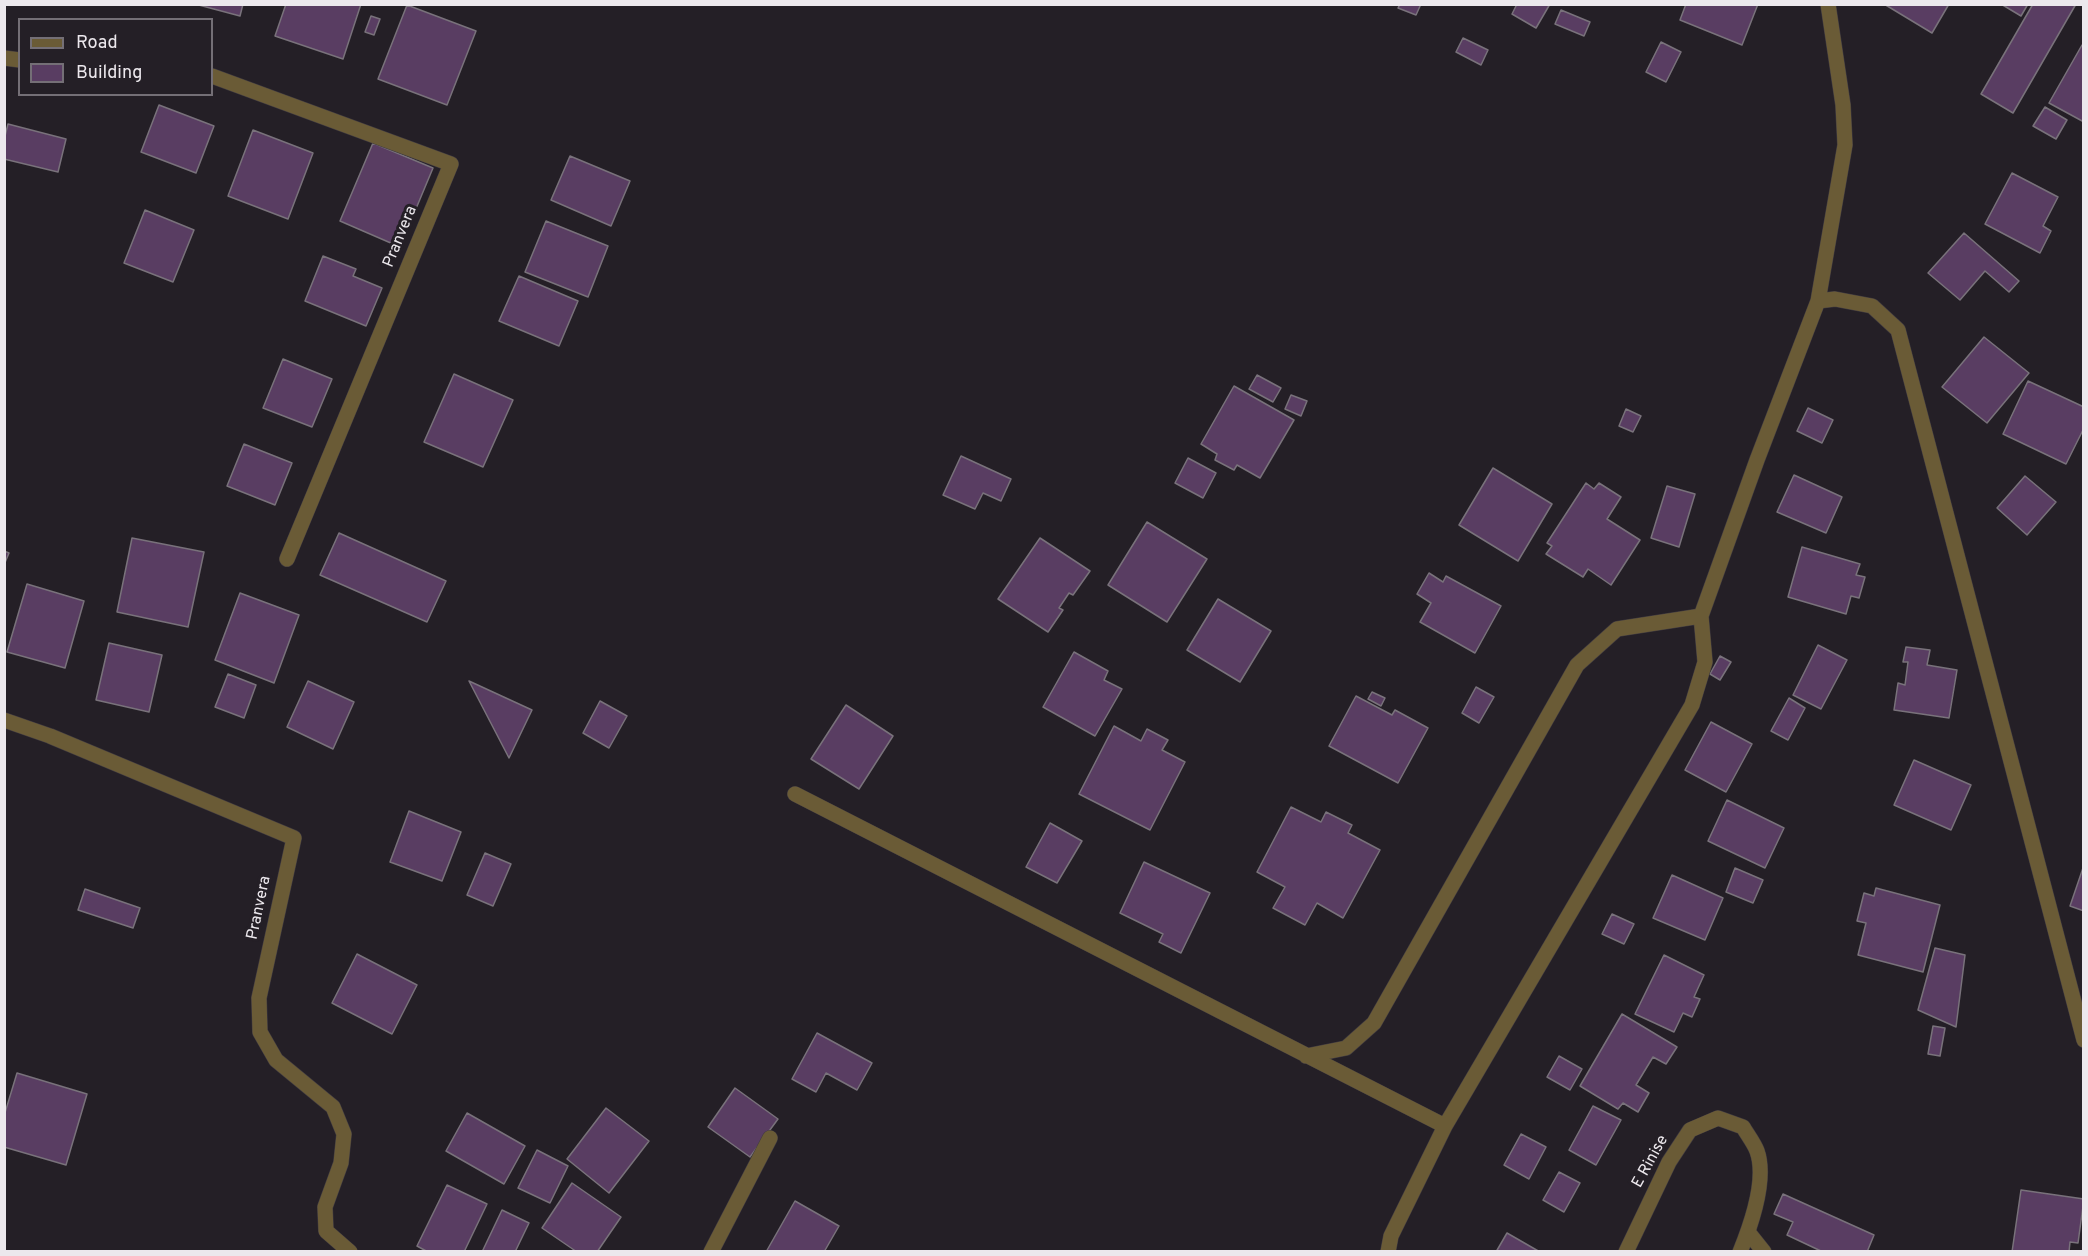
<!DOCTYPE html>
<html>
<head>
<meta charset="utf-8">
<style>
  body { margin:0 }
  #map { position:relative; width:2088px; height:1256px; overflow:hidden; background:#241f26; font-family:Overpass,sans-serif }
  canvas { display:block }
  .frame { position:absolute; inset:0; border:6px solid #ece8ed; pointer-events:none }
  .legend { position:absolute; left:18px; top:18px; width:195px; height:78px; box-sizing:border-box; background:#241f26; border:2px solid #746f76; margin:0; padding:8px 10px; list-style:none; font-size:18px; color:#ece8ed }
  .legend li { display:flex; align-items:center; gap:12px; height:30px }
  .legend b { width:30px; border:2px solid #746f76 }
</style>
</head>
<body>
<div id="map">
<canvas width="2088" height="1256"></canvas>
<div class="frame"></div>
<ul class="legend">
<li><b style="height:8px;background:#6a5b36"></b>Road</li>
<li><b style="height:16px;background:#593d62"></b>Building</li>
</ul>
</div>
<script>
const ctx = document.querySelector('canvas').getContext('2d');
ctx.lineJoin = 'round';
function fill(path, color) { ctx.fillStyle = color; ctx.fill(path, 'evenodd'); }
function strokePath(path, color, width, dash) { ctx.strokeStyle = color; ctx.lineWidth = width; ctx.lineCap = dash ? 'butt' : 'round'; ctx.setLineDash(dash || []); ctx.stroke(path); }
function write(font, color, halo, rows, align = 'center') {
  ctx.font = font + ' Overpass,sans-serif'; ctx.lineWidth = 6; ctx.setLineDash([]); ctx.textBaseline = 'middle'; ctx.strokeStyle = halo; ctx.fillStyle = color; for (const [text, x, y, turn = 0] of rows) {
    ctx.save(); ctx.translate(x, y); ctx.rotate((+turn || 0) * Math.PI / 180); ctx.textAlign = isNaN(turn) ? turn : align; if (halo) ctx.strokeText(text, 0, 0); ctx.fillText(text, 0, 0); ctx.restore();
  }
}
const building = new Path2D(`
  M195 4H243L240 16Z
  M286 4H361L343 59 275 36Z
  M1400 4H1421L1416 15 1398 8Z
  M1517 4H1550L1536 28 1512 14Z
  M1686 4H1758L1742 45 1680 20Z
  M1884 4H1949L1932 33Z
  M2001 4H2028L2021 16Z
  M2033 4H2076L2013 113 1981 94Z
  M407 5 476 31 447 105 378 79Z
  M1561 10 1590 22 1584 36 1555 24Z
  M371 16 380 19 374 35 365 32Z
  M1463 38 1488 50 1481 65 1456 52Z
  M1661 42 1681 52 1666 82 1646 72Z
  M2082 45 2084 46V122L2049 103Z
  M159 105 214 126 196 173 141 152Z
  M2045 107 2067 120 2056 139 2033 126Z
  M8 124 66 139 58 172 4 159V140Z
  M253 130 313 153 288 219 228 196Z
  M373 143 433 168 400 247 340 221Z
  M570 156 630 181 611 226 551 200Z
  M2012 173 2058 197 2043 226 2051 231 2040 253 1985 224Z
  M145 210 194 230 173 282 124 263Z
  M546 221 608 246 588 297 525 272Z
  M1964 233 2019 281 2009 292 1985 271 1960 300 1928 273Z
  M323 256 356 269 353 276 382 288 366 326 305 301Z
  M519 276 578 301 559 346 499 321Z
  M1984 337 2029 373 1987 423 1942 387Z
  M283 359 332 379 312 427 263 408Z
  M454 374 513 400 483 467 424 442Z
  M1257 375 1281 388 1273 402 1249 389Z
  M2028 381 2084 407V428L2066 464 2003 434Z
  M1234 386 1294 420 1260 478 1237 465 1234 470 1215 460 1217 454 1201 444Z
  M1291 395 1307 401 1301 416 1285 409Z
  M1808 408 1833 420 1822 443 1797 431Z
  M1626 409 1641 416 1633 432 1619 426Z
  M244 444 292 463 275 505 227 486Z
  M961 456 1011 479 1001 501 983 493 975 509 943 495Z
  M1188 458 1216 473 1203 498 1175 483Z
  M1493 468 1552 504 1518 561 1459 525Z
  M1794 475 1842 497 1826 533 1777 512Z
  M2025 476 2056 502 2027 535 1997 508Z
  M1586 483 1594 489 1599 483 1621 497 1607 519 1640 540 1611 585 1588 569 1583 577 1546 554 1552 546 1547 543Z
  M1667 486 1695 494 1679 547 1651 538Z
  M1147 522 1207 559 1167 622 1108 585Z
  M339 533 446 581 427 622 320 575Z
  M132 538 204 552 188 627 117 612Z
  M1040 538 1090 571 1073 595 1069 593 1059 608 1063 610 1048 632 998 599Z
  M1802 547 1860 564 1856 575 1865 577 1859 598 1851 596 1846 614 1788 597Z
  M4 551 9 553 4 565Z
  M1429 573 1443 582 1446 576 1501 606 1475 653 1420 622 1431 603 1417 594Z
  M27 584 84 601 65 668 7 652Z
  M240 593 299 615 274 683 215 660Z
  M1218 599 1271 631 1240 682 1187 650Z
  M109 643 162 655 149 712 96 700Z
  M1818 645 1847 660 1821 709 1793 695Z
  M1906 647 1930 650 1927 665 1957 670 1949 718 1894 710 1898 683 1905 685 1908 662H1903Z
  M1074 652 1108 671 1104 680 1122 689 1095 736 1043 707Z
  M1720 656 1731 662 1720 680 1710 674Z
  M228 674 256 685 244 718 215 707Z
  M308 681 354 702 333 749 287 727Z
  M469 681 532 710 509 758Z
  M1476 687 1494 697 1479 723 1462 713Z
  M1372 692 1385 698 1381 706 1368 699Z
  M1356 696 1392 715 1395 710 1428 728 1398 783 1329 746Z
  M1789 698 1805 708 1788 740 1771 731Z
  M600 701 627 716 609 748 583 733Z
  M846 705 893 736 859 789 811 759Z
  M1711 722 1752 744 1726 792 1685 770Z
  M1114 726 1141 741 1147 729 1168 740 1162 750 1185 762 1150 830 1079 794Z
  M1914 760 1971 785 1951 830 1894 805Z
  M1727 800 1784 828 1765 868 1708 841Z
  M1291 807 1321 822 1326 812 1352 825 1348 833 1380 850 1343 918 1317 903 1305 925 1273 908 1285 887 1257 872Z
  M409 811 461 832 442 881 390 862Z
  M1050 823 1082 841 1057 883 1026 867Z
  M485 853 511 864 493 906 467 895Z
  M1144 862 1210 893 1181 953 1159 942 1163 934 1120 913Z
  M2084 865V911L2070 906Z
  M1735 868 1763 880 1753 903 1726 892Z
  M1672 875 1723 898 1705 940 1653 918Z
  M1876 888 1940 905 1923 972 1858 955 1866 923 1857 921 1864 893 1874 896Z
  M85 889 140 908 133 928 78 910Z
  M1612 914 1634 924 1624 944 1602 934Z
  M1935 948 1965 955 1956 1027 1918 1010Z
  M357 954 417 985 392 1034 332 1003Z
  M1664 955 1704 975 1694 997 1700 999 1692 1017 1683 1013 1674 1032 1635 1014Z
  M1622 1014 1677 1047 1666 1064 1653 1057 1636 1085 1649 1093 1638 1112 1623 1103 1618 1109 1580 1086Z
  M1933 1026 1945 1028 1940 1056 1928 1054Z
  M817 1033 872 1063 857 1090 826 1073 816 1092 792 1079Z
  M1559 1056 1582 1069 1570 1090 1547 1077Z
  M17 1073 87 1094 66 1165 4 1147V1116Z
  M735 1088 778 1119 750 1157 708 1127Z
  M1593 1106 1621 1120 1596 1165 1569 1150Z
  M606 1108 649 1141 609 1193 567 1159Z
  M467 1113 525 1146 504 1184 446 1151Z
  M1521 1134 1546 1147 1529 1179 1504 1165Z
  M537 1150 568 1166 550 1203 518 1188Z
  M1559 1172 1580 1183 1564 1212 1543 1200Z
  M572 1183 621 1217 597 1252H577L542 1228Z
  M447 1185 487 1204 464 1252H428L417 1246Z
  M2021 1190 2084 1199 2078 1243 2070 1242 2069 1252H2012Z
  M1783 1194 1874 1235 1867 1252H1823L1787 1235 1793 1222 1774 1214Z
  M795 1201 839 1226 824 1252H766Z
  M502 1210 529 1223 515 1252H482Z
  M1507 1233 1540 1252H1496Z`);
fill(building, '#593d62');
strokePath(building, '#79727b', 1.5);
const minor = new Path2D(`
  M4 58 20 60
  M212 76 451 164 287 559
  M1818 301 1835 299 1872 306 1898 330 2084 1040
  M4 720 50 736 294 838 259 998 260 1032 276 1060 333 1107 344 1134 341 1163 325 1207 326 1231 350 1252
  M795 794 1445 1126
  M1306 1056 1346 1048 1374 1023 1577 665 1617 629 1701 616
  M1748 1232 1764 1252
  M711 1252 770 1138
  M1388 1252 1391 1236 1445 1126 1692 705 1705 662 1701 616 1757 460 1818 301 1845 145 1843 105 1828 4
  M1626 1252 1669 1162 1690 1130 1718 1118 1743 1127C1747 1134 1754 1143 1757 1151 1767 1179 1751 1225 1740 1252`);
strokePath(minor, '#403b42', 16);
strokePath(minor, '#6a5b36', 15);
write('16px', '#ece8ed', '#241f26', [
  ["Pranvera",401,237,-68],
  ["Pranvera",260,908,-78],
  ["E Rinise",1651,1162,-61]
]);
</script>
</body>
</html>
